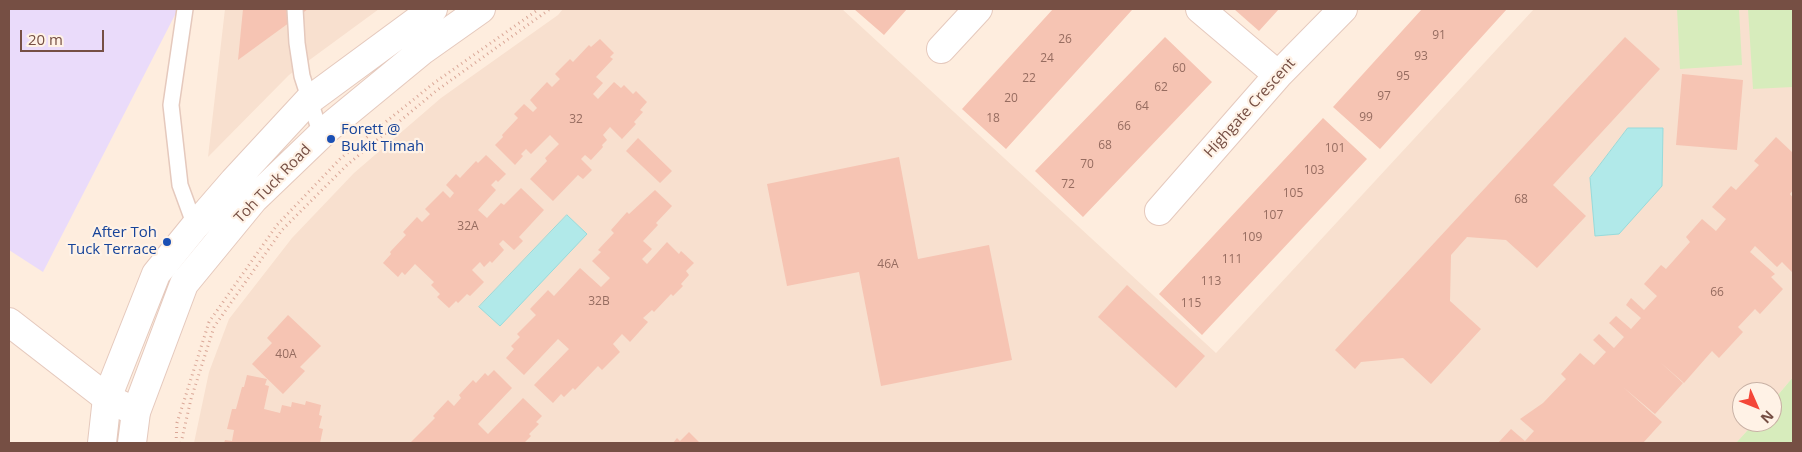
<!DOCTYPE html>
<html>
<head>
<meta charset="utf-8">
<style>
  body { margin:0 }
  #map { position:relative; width:1802px; height:452px; overflow:hidden; background:#feedde; font-family:"Open Sans",sans-serif }
  canvas { display:block }
  .frame { position:absolute; inset:0; border:10px solid #764f44; pointer-events:none }
  .north { position:absolute; left:1732px; top:382px; width:50px; height:50px; box-sizing:border-box; background:#fff2e6; border:1px solid #c8b1a5; border-radius:50%; rotate:134deg; font-size:14px; font-weight:700; line-height:20px; text-align:center; color:#764f44 }
  .north::after { content:''; display:block; margin:auto; width:18px; height:22px; background:#f44638; clip-path:polygon(50% 0,100% 100%,50% 72%,0 100%) }
  .scale { position:absolute; left:20px; top:30px; width:84px; height:22px; box-sizing:border-box; border:2px solid #764f44; border-top:0; padding-left:6px; font-size:15px; line-height:18px; white-space:nowrap; color:#764f44; -webkit-text-stroke:4px #fff2e6; paint-order:stroke }
</style>
</head>
<body>
<div id="map">
<canvas width="1802" height="452"></canvas>
<div class="frame"></div>
<div class="north">N</div>
<div class="scale">20 m</div>
</div>
<script>
const ctx = document.querySelector('canvas').getContext('2d');
ctx.lineJoin = 'round';
function fill(path, color) { ctx.fillStyle = color; ctx.fill(path, 'evenodd'); }
function strokePath(path, color, width, dash) { ctx.strokeStyle = color; ctx.lineWidth = width; ctx.lineCap = dash ? 'butt' : 'round'; ctx.setLineDash(dash || []); ctx.stroke(path); }
function write(font, color, halo, rows, align = 'center') {
  ctx.font = font + ' "Open Sans",sans-serif'; ctx.lineWidth = 4.5; ctx.setLineDash([]); ctx.textBaseline = 'middle'; ctx.strokeStyle = halo; ctx.fillStyle = color; for (const [text, x, y, turn = 0] of rows) {
    ctx.save(); ctx.translate(x, y); ctx.rotate((+turn || 0) * Math.PI / 180); ctx.textAlign = isNaN(turn) ? turn : align; if (halo) ctx.strokeText(text, 0, 0); ctx.fillText(text, 0, 0); ctx.restore();
  }
}
fill(new Path2D(`
  M225 9H379L289 75 208 157Z
  M563 9H842L1216 353 1534 9H1793V377L1772 402V392H1742V422H1755L1736 443H194L209 372 229 319 292 238 354 173 441 98 558 15Z`), '#f8e0cf');
fill(new Path2D(`
  M9 9H178L43 272 9 250Z`), '#eadbfa');
fill(new Path2D(`
  M1677 9H1739L1742 65 1680 69Z
  M1748 9H1793V87L1753 89Z
  M1793 377V443H1736L1755 422H1772V402Z`), '#d7ecbc');
const water = new Path2D(`
  M1628 128H1663L1662 186 1619 234 1595 236 1590 178Z
  M567 215 587 234 500 326 479 307Z`);
fill(water, '#b1e9e9');
strokePath(water, '#97dbdb', 1);
fill(new Path2D(`
  M243 9H308L238 60Z
  M854 9H907L884 35Z
  M1053 9H1131L1132 10 1006 149 962 109Z
  M1234 9H1279L1259 31Z
  M1422 9H1507L1380 149 1333 107Z
  M1165 37 1212 82 1083 217 1035 171Z
  M1625 37 1660 69 1553 185 1586 216 1537 268 1506 240 1467 237 1451 255 1450 301 1481 329 1431 384 1403 358 1361 362 1355 369 1335 350Z
  M600 39 614 53 610 57 613 59 596 77 603 83 593 94 598 99 614 82 621 88 624 85 633 94 636 91 647 102 640 110 643 112 634 122 636 124 622 139 610 127 603 135 607 140 602 145 603 147 591 160 585 155 581 159 592 170 583 179 578 175 553 201 530 179 547 161 545 158 559 144 550 135 531 154 526 149 521 154 523 156 515 165 495 145 503 137 502 135 518 118 514 114 524 104 533 112 537 108 530 100 547 82 552 87 560 79 555 74 570 59 573 62 589 45 591 47Z
  M1682 74 1743 80 1737 150 1676 145Z
  M1323 118 1367 159 1202 335 1159 294Z
  M1776 137 1793 153V190L1790 194 1793 198V273L1782 262 1777 267 1755 246 1750 252 1775 274 1771 277 1783 289 1760 314 1755 309 1738 327 1743 332 1719 358 1712 351 1684 383 1660 362 1683 383 1655 414 1623 387 1662 422 1643 443H1498L1511 429 1525 441 1534 431 1520 419 1543 403 1566 379 1561 374 1580 353 1594 365 1606 352 1593 340 1599 334 1614 348 1624 337 1609 323 1616 316 1631 329 1641 318 1626 305 1631 298 1644 310 1657 296 1644 284 1661 265 1666 269 1690 242 1686 237 1702 219 1716 231 1726 219 1712 207 1731 186 1736 190 1759 165 1754 161Z
  M638 138 672 171 660 183 626 151Z
  M486 155 506 174 498 182 496 180 491 185 496 190 478 210 487 218 501 203 504 205 521 188 544 210 519 237 523 241 514 250 503 240 499 244 504 250 492 263 490 261 484 267 480 262 472 270 484 282 470 296 467 294 458 303 456 301 449 308 437 297 440 294 431 285 434 282 415 264 405 275 402 272 398 277 383 263 391 254 390 252 406 235 403 232 417 217 422 222 430 214 425 209 443 191 450 198 454 193 446 185 456 174 460 178 476 161 478 163Z
  M899 157 918 259 989 245 1012 360 881 386 859 272 787 286 767 184Z
  M655 190 672 206 656 223 658 225 643 241 652 249 642 259 647 264 667 242 679 254 681 251 694 263 686 271 689 275 681 284 683 286 673 296 671 294 654 312 652 310 643 318 648 322 630 342 622 334 613 344 620 352 602 370 598 366 575 390 573 388 564 397 561 394 553 403 534 385 569 349 558 339 524 375 506 358 514 349 511 346 520 337 517 334 536 315 530 309 548 290 554 296 580 268 601 287 610 278 592 261 601 252 598 250 614 233 611 230 627 212 629 214Z
  M1127 285 1205 356 1176 388 1098 317Z
  M288 315 321 346 300 367 305 371 283 394 252 364 272 343 267 338Z
  M494 370 512 388 478 424 488 434 523 398 542 416 536 422 539 424 529 434 531 436 524 443H410L435 418 433 416 448 400 454 406 461 398 459 395 473 380 476 383 485 373 488 376Z
  M247 375 267 379 265 385 269 386 264 409 280 413 282 405 291 407 292 402 305 405 306 401 321 405 319 415 322 416 319 428 323 429 320 443H224L225 440 232 441 234 430 227 429 232 409H236L242 387H244Z
  M689 432 700 443H673L677 438 680 441Z`), '#f6c4b3');
const service = new Path2D(`
  M185 9 171 105 180 185 195 226
  M295 9 297 43 302 76 321 135`);
const minor = new Path2D(`
  M1200 9 1278 75
  M941 49 978 9
  M1159 211 1278 75 1343 9
  M9 322 107 398 136 412`);
const tertiary = new Path2D(`
  M102 443 107 398 156 274 195 226 234 181 308 101 433 9
  M132 443 136 412 184 284 253 200 327 129 423 50 481 9`);
strokePath(service, '#e5c9bd', 18);
strokePath(minor, '#e5c9bd', 30);
strokePath(tertiary, '#e5c9bd', 30);
strokePath(new Path2D(`
  M176 443 177 423 209 322 277 225 341 158 434 83 539 9
  M181 443 191 399 214 327 282 230 347 165 436 91 550 9`), '#daa797', 3, [1, 4]);
strokePath(service, '#fff', 15);
strokePath(minor, '#fff', 28);
strokePath(tertiary, '#fff', 28);
for (const [x, y, r, color] of [
  [331,139,5,"#1a4fb4"],
  [167,242,5,"#1a4fb4"]
]) { const dot = new Path2D(); dot.arc(x, y, r, 0, 2 * Math.PI); ctx.fillStyle = color; ctx.fill(dot); strokePath(dot, '#fff2e6', 2); }
write('12px', '#966c60', null, [
  ["91",1439,36],
  ["26",1065,40],
  ["93",1421,57],
  ["24",1047,59],
  ["60",1179,69],
  ["95",1403,77],
  ["22",1029,79],
  ["62",1161,88],
  ["97",1384,97],
  ["20",1011,99],
  ["64",1142,107],
  ["99",1366,118],
  ["18",993,119],
  ["32",576,120],
  ["66",1124,127],
  ["68",1105,146],
  ["101",1335,149],
  ["70",1087,165],
  ["103",1314,171],
  ["72",1068,185],
  ["105",1293,194],
  ["68",1521,200],
  ["107",1273,216],
  ["32A",468,227],
  ["109",1252,238],
  ["111",1232,260],
  ["46A",888,265],
  ["113",1211,282],
  ["66",1717,293],
  ["32B",599,302],
  ["115",1191,304],
  ["40A",286,355]
]);
write('15px', '#764f44', '#fff2e6', [
  ["Highgate Crescent",1250,108,-48],
  ["Toh Tuck Road",273,184,-46]
]);
write('15px', '#164399', '#fff2e6', [
  ["Forett @",341,130],
  ["Bukit Timah",341,147],
  ["After Toh",157,233,"right"],
  ["Tuck Terrace",157,250,"right"]
], 'left');
</script>
</body>
</html>
